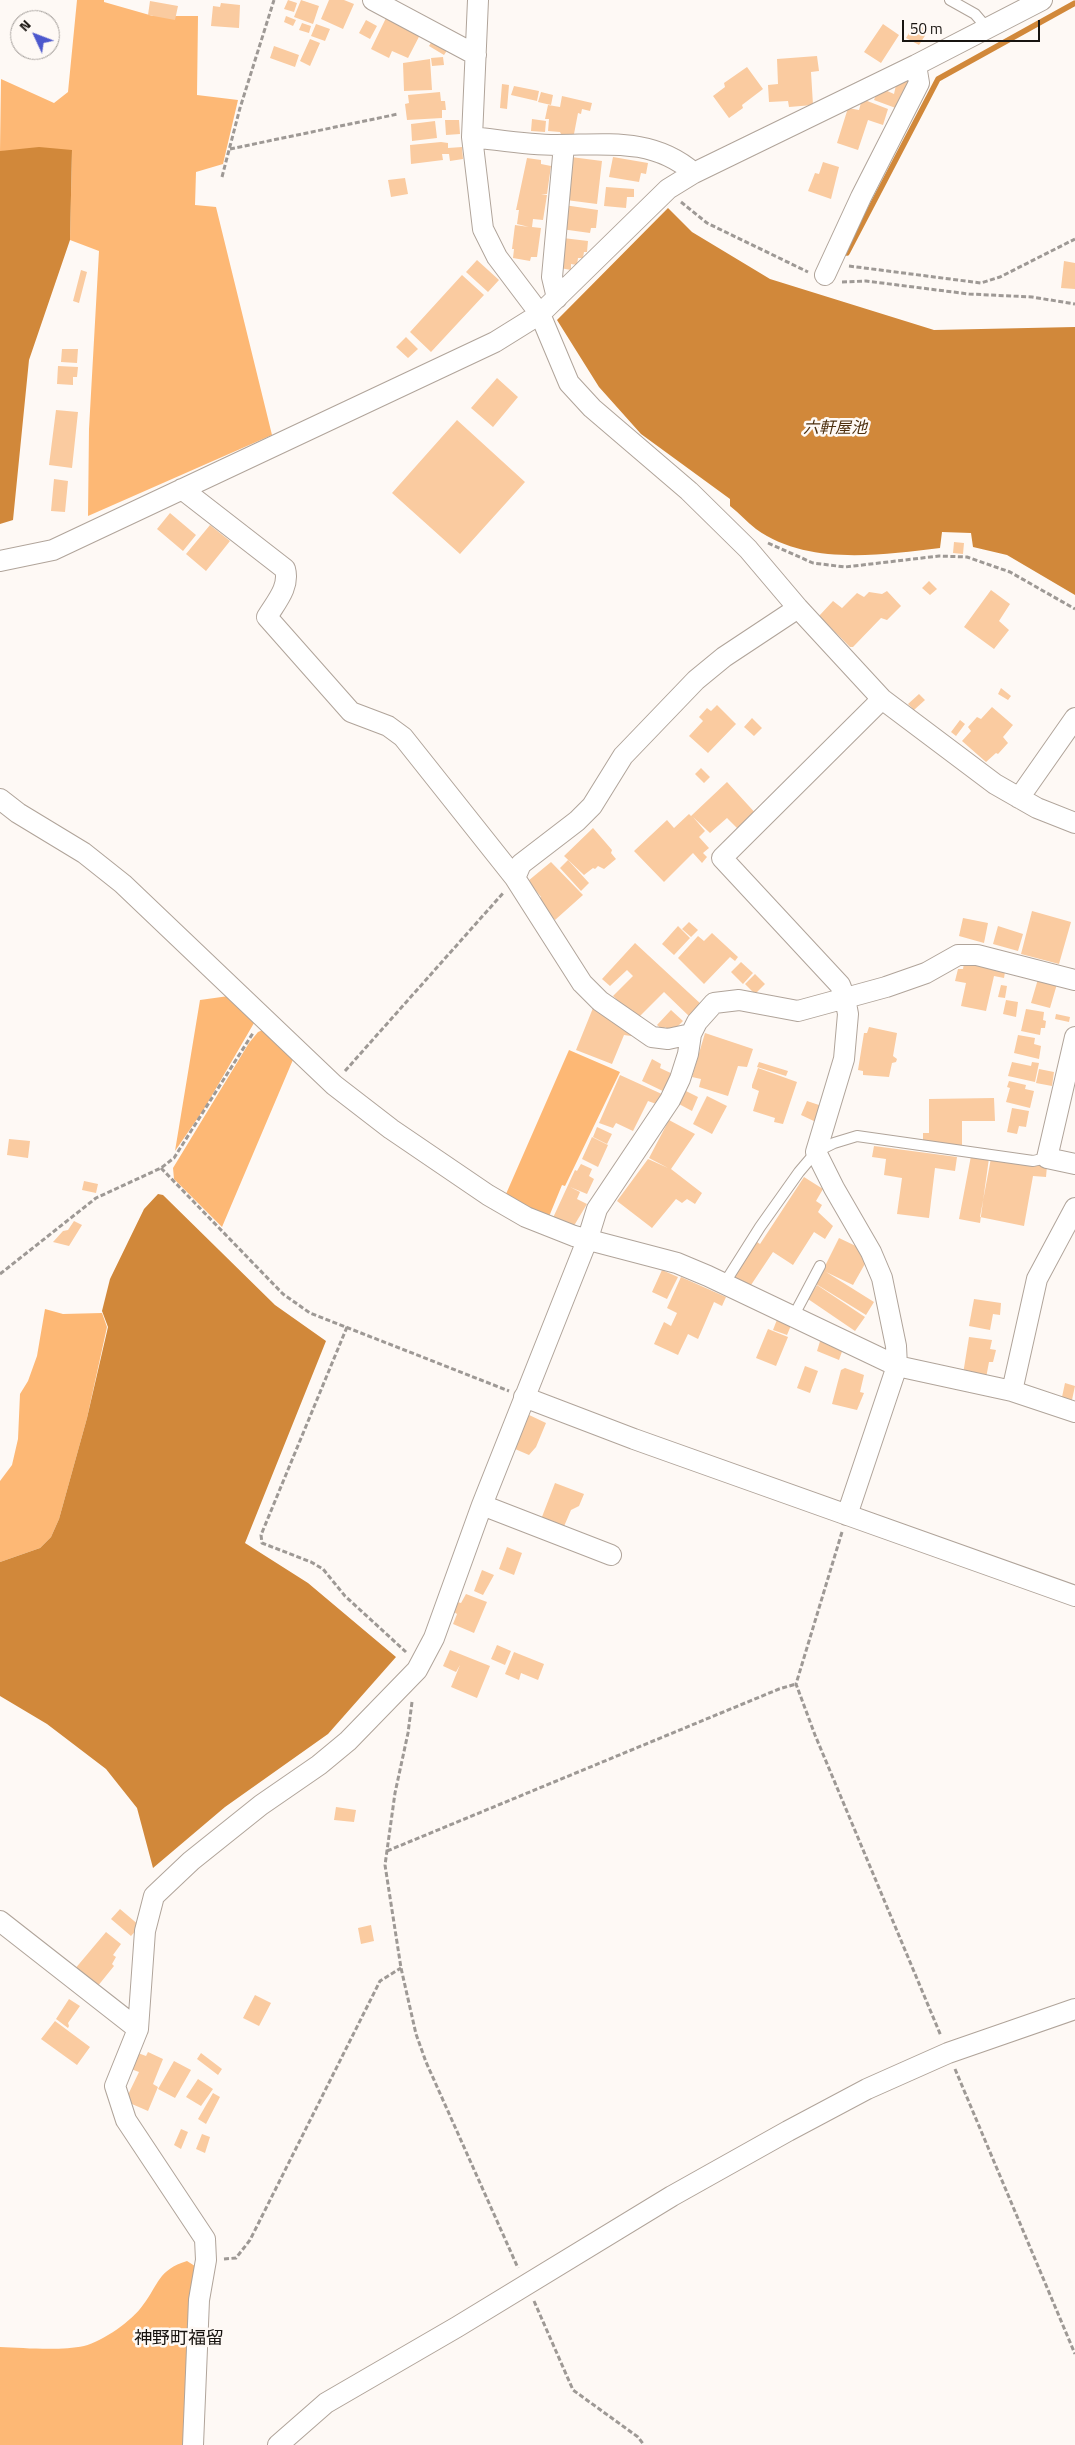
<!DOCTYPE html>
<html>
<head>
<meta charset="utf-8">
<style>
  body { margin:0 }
  #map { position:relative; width:1075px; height:2445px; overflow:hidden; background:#fef9f5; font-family:"Titillium Web",sans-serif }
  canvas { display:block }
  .north { position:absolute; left:10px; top:10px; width:50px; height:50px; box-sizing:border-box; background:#fef9f5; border:1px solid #a29d99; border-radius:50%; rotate:313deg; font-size:14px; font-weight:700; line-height:20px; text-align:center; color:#181410 }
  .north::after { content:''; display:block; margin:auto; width:18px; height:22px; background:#4c58cd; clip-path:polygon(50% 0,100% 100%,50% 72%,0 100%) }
  .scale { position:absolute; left:902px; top:20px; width:138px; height:22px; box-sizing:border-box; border:2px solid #181410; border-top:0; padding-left:6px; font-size:15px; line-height:18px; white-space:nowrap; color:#181410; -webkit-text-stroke:4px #fef9f5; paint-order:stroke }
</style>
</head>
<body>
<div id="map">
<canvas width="1075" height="2445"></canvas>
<div class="north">N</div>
<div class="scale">50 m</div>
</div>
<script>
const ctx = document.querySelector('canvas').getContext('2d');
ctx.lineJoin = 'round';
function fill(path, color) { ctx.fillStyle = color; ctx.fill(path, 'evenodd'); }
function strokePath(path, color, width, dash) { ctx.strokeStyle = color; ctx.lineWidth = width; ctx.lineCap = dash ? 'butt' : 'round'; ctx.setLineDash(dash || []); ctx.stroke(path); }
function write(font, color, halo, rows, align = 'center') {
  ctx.font = font + ' "Titillium Web","Noto Sans JP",sans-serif'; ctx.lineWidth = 5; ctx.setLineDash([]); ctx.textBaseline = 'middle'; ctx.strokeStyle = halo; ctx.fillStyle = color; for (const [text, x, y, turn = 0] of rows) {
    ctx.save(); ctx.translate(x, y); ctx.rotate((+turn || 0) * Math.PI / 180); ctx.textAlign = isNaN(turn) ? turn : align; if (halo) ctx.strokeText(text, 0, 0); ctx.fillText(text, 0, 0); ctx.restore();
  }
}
fill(new Path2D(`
  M77 0H104V2L153 16H198L197 95 238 100 223 164 196 172 195 205 216 207 272 435 88 516 89 429 99 251 70 240 72 150 0 151 1 79 54 103 68 92Z
  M236 995 254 1013V1023L204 1109 175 1151 200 1000Z
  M265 1029 295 1055 222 1227 174 1179 173 1168 249 1043 258 1032Z
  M569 1050 620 1072 565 1186 562 1185 548 1219 506 1194Z
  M45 1309 63 1314 102 1313 107 1327 87 1418 59 1519 51 1537 40 1548 0 1562V1481L12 1465 18 1439 20 1394 28 1381 37 1356Z
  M187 2261 198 2268 187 2368 183 2445H0V2347C24 2348 61 2351 84 2346 103 2341 132 2321 143 2305 159 2284 158 2270 187 2261Z`), '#fdb875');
fill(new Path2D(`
  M39 147 72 150 70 240 29 360 13 520 0 524V151Z
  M668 208 692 232 770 279 934 330 1075 327V595L1007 555 973 547 971 533 942 532 940 548C880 555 808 566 756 529 747 522 739 513 730 506V499L641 434 599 387 557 320Z
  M158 1194 163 1195 275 1305 326 1341 245 1543 308 1583 396 1657 328 1734 225 1807 153 1868 137 1808 106 1769 47 1724 0 1696V1562L40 1548 51 1537 59 1519 87 1418 108 1327 102 1311 110 1279 144 1209Z`), '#d1883a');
strokePath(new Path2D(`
  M847 253 938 79 1075 3`), '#d1883a', 5.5);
fill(new Path2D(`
  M288 0 297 3 294 12 284 9Z
  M301 0 319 6 313 24 294 17Z
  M329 0H344L354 4 343 29 321 19Z
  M150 1 178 6 175 20 148 15Z
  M221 3 240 5 239 28 211 26 213 6 220 7Z
  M286 16 296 20 293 26 284 22Z
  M386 18 395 23 423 29 408 58 392 51 389 58 371 49Z
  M366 20 377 26 370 39 359 33Z
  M302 23 311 26 309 33 299 30Z
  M915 23 928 31 919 45 906 38Z
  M316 24 330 29 325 41 311 36Z
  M883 24 899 35 881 63 864 52Z
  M435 36 450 46 444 55 429 46Z
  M310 39 320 43 310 66 300 61Z
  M274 46 299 55 295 67 270 58Z
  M817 56 819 71 811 72 813 105 789 107 788 101 769 102 768 85 778 84 777 59Z
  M443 57 444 65 432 66 431 58Z
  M430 59 432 90 404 91 403 63Z
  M747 67 763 89 742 105 743 108 729 118 713 96 725 87 724 83Z
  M905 80 912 83 901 110 874 100 876 95 885 90 894 94 896 85Z
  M502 84 509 85 507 109 500 108Z
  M514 86 539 91 537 101 511 95Z
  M440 92 441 101H445L446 110H442V118L407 120 405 104 409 103 408 95Z
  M541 92 553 95 551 105 538 102Z
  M562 96 592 103 590 111 582 109 581 114 578 113 574 134H561L560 132 548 131 549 119H545L548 105 560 107Z
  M862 99 888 109 883 125 868 120 858 150 837 143 848 108 859 110Z
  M532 119 546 121 545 132 531 131Z
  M445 120H459L460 134 446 135Z
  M435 121 437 138 412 141 411 124Z
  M441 142 448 143V148L462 147 463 159 450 161 449 154H442L443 160 411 164 410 145Z
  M571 157 602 161 597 204 566 200Z
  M613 157 648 163 646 174 641 173 639 182 609 177Z
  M527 158 541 160V164L551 166 547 194H541L547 195 543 220 533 219 532 227 541 228 537 257H531L530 261 513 258 514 249H512L515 225 529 227 517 224 519 210H516Z
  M823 162 839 167 831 199 808 191 815 173 819 174Z
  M405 178 408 194 391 197 388 180Z
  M606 187 634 189V197H627L626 208 604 206Z
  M564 205 598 210 596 228H591L590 233 561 229Z
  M563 238 588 241 587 252H584L583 258H578L577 265 571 264V270L560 268Z
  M477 260 499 280 488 292 466 272Z
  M1064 261 1075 263V289L1061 288Z
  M81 270 87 272 79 303 73 301Z
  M462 275 484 295 431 352 410 332Z
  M406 337 418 349 408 358 396 347Z
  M62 349H78L77 363 61 362Z
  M58 366 78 367 77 377H73V385L57 384Z
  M497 378 518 397 493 427 471 408Z
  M56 410 78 412 72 468 49 465Z
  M457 420 525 482 460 554 392 493Z
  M54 479 68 481 65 512 51 511Z
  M170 513 196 535 183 551 157 529Z
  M210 525 230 541 206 571 186 554Z
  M954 542 964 543 963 554 953 553Z
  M929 581 937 589 930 595 922 588Z
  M991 590 1010 604 999 621 1009 630 994 649 964 627Z
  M887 591 901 606 887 620 881 618 853 647H850L819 616 833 601 842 608 857 593 864 597 869 592 882 594Z
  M1001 688 1011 696 1008 700 998 694Z
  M919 694 925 700 914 710 908 704Z
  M717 705 736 724 708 753 689 736 703 721 699 717 707 708 711 711Z
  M992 707 1013 725 1003 737 1008 743 998 754 996 753 986 762 962 741 971 731 968 727 977 717 981 719Z
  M752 718 762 728 754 736 744 727Z
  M960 720 965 724 956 736 951 732Z
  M701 768 710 777 704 783 695 774Z
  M727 782 758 816 740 831 727 818 710 833 693 817 705 831 699 837 709 848 703 853 707 857 702 863 693 853 664 882 634 851 667 820 674 828 689 814 691 816Z
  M593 828 612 850 611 853 616 859 604 869 598 866 595 869 593 868 584 875 564 856Z
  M568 860 589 883 581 891 560 868Z
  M551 862 583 895 555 920 537 900 541 897 528 881Z
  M1032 911 1071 922 1059 964 1021 954Z
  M963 918 988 923 984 943 959 936Z
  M689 922 698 930 691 937 682 929Z
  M678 926 690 938 674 955 662 944Z
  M998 926 1023 934 1018 951 993 944Z
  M712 933 738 957 735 961 730 957 704 984 678 958 698 936 704 941Z
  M635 943 702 1005 691 1018 664 992 637 1019 613 996 633 976 627 970 610 986 602 979Z
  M965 958 1006 966 1004 978 994 976 986 1011 961 1006 966 983 955 981 958 969H963Z
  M741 962 753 973 743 984 731 972Z
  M755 974 765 984 755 994 745 984Z
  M1038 979 1057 984 1050 1008 1031 1003Z
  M1001 985 1007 986 1005 998 998 997Z
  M1006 1000 1018 1002 1016 1017 1003 1014Z
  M593 1008 635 1026 631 1036 624 1035 612 1064 576 1050Z
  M1026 1009 1044 1012 1043 1020 1046 1021 1045 1028H1041L1040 1035 1021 1031Z
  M671 1010 683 1021 671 1033 665 1027 663 1030 657 1025Z
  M1056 1014 1070 1017 1069 1022 1055 1019Z
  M869 1027 897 1033 893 1056 897 1059 896 1062 892 1063 889 1077 863 1075V1071L858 1070 864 1033H867Z
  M705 1033 753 1049 747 1067 738 1066 728 1096 699 1087 701 1079 692 1077Z
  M1018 1035 1035 1038 1034 1044 1041 1046 1039 1059 1014 1053Z
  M652 1059 661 1064 660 1068 677 1076 669 1094 642 1081Z
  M759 1062 788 1071 786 1076 757 1067Z
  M1012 1062 1031 1066 1032 1062 1039 1063 1035 1082 1008 1076Z
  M758 1068 797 1082 783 1124 774 1122 775 1118 753 1111 759 1091 752 1088V1085Z
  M1039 1069 1054 1072 1052 1086 1036 1083Z
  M620 1075 664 1095 659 1105 648 1101 633 1131 616 1123 613 1128 599 1123Z
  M1009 1081 1026 1085 1025 1089 1034 1091 1030 1108 1006 1102 1010 1088 1007 1087Z
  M686 1091 698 1097 692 1111 679 1104Z
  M707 1096 727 1106 712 1134 693 1124Z
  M994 1098 995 1121H962V1147L923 1143V1133H929V1099Z
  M807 1101 822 1106 816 1122 801 1115Z
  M1012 1108 1029 1111 1026 1127 1019 1126 1017 1134 1007 1132Z
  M669 1120 695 1134 671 1169 702 1193 695 1204 687 1199 682 1203 676 1199 652 1228 617 1201 648 1159 668 1168 649 1158Z
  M597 1127 612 1134 607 1144 593 1137Z
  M592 1137 608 1145 598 1167 582 1159Z
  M9 1139 30 1141 28 1158 7 1155Z
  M874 1146 957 1157 955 1171 935 1168 929 1218 897 1214 902 1178 884 1175 886 1159 872 1157Z
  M971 1156 989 1158 980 1223 959 1219Z
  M991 1158 1047 1166 1046 1177 1033 1176 1024 1226 980 1217Z
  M581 1164 592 1169 589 1176 594 1179 587 1194 570 1187 580 1192 577 1199 587 1204 572 1229 552 1220 575 1170 577 1171Z
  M804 1177 823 1189 816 1201 822 1205 818 1212 833 1226 825 1239 814 1232 793 1265 773 1252 745 1294 730 1284 757 1242 760 1244Z
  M84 1181 98 1184 96 1193 82 1190Z
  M74 1221 82 1225 69 1246 53 1242 63 1231 68 1230Z
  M839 1238 860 1248 866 1262 853 1285 826 1272 874 1302 866 1315 816 1284Z
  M662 1270 678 1277 667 1299 652 1292Z
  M681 1277 726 1297 722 1306 714 1302 698 1339 688 1334 678 1355 654 1344 664 1322 671 1326 677 1313 667 1308Z
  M817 1285 865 1317 855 1331 808 1299Z
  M974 1299 1001 1303 1000 1315 993 1314 990 1330 969 1326Z
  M778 1317 792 1323 787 1335 773 1330Z
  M768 1329 788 1337 776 1366 756 1358Z
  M969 1337 992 1340 990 1349 996 1350 993 1362H989L986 1378 963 1374Z
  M821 1338 844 1346 839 1360 817 1351Z
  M805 1366 818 1371 810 1393 797 1388Z
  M845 1368 864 1375 860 1392 864 1393 857 1410 832 1404 841 1370Z
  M1065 1383 1075 1386 1072 1400 1062 1397Z
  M527 1414 546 1423 536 1447 529 1455 515 1449Z
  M555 1483 584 1494 579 1506 571 1510 562 1531 540 1522Z
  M507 1547 522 1553 514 1575 499 1569Z
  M482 1570 494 1575 483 1595 474 1591Z
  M466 1594 487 1602 474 1633 453 1624 457 1614 454 1612 457 1602 461 1603Z
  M497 1645 511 1651 505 1665 491 1659Z
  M450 1650 490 1666 477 1698 451 1687 460 1665 456 1672 443 1666Z
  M514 1652 544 1664 538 1680 521 1673 519 1680 505 1674Z
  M336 1807 356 1810 354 1822 334 1820Z
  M120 1909 140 1926 131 1936 111 1919Z
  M371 1925 374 1941 361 1944 358 1928Z
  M106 1932 121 1944 113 1955 116 1957 112 1964 114 1966 97 1987 74 1970Z
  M255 1995 271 2003 259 2026 243 2018Z
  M69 1999 80 2006 68 2023 69 2026 68 2028 56 2019Z
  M55 2021 90 2047 77 2065 41 2039Z
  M148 2052 163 2059 153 2084 158 2087 148 2111 125 2101 139 2072 131 2069 138 2053 146 2056Z
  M201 2053 222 2069 218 2075 197 2059Z
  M174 2061 191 2070 175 2098 158 2089Z
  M198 2079 213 2089 201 2106 186 2097Z
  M213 2093 220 2097 206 2124 198 2119Z
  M181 2129 188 2132 181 2149 174 2145Z
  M202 2134 210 2137 205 2153 196 2149Z`), '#facba0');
const service = new Path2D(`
  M950 0 975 14 987 28
  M724 1284 760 1227 799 1172 816 1152 834 1143 857 1136 1033 1161 1047 1158
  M793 1317 820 1266`);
const minor = new Path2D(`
  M373 0 476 55
  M478 0 472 137 483 229 497 257 540 314 569 383 592 408 689 491 748 549 798 608 882 699 995 784 1037 808 1075 823
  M472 137C500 140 528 145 556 145 606 145 653 137 694 173
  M825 275 861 197 919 83 916 65
  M557 298 552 277 564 145
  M182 489 285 569C290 587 276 602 267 617L351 712 388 726 403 737 515 878 582 983 600 1001 652 1037 668 1039 691 1034
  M0 561 53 550 495 342 540 314 668 189 694 173 916 65 1042 0
  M1019 798 1075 718
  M0 799 18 813 84 853 123 884 334 1085 391 1129 488 1195 526 1217 574 1236 677 1263 708 1276 897 1366 1012 1391 1075 1412
  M515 878 521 864 577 821 592 806 623 756 696 680 724 657 798 608
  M1075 1037 1047 1158 1075 1164
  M1012 1391 1037 1279 1075 1208
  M524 1397 634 1439 1075 1596
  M482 1505 611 1555
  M847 1515 897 1366 896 1346 882 1278 871 1252 834 1188 816 1152 844 1059 848 1014 845 998 840 985 722 858 882 699
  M0 1921 138 2029
  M193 2445 199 2300 206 2260 205 2239 126 2120 115 2086 138 2029 145 1931 154 1896 191 1861 261 1805 319 1765 348 1741 417 1670 434 1638 482 1505 588 1238 597 1209 670 1100 680 1079 688 1054 691 1034 697 1022 714 1003 739 1000 798 1011 886 987 926 973 958 955H977L1075 980
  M278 2445 326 2403 457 2327 672 2196 788 2131 867 2089 948 2053 1075 2009`);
strokePath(service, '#b0a49a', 12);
strokePath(minor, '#b0a49a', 22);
strokePath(new Path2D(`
  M230 149 398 114
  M222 177 240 108 274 0
  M681 202 707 223 808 272
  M849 266 981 283 1000 277 1075 239
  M842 282 866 281 969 294 1032 297 1075 304
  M768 543 813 563 845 567 939 556 967 557 1010 572 1075 609
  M345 1071 504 892
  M161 1168 283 1294 310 1313 509 1391
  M0 1274 96 1198 161 1168 174 1158 253 1033
  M347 1327 261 1535 262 1543 311 1562 323 1569 345 1596 406 1652
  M842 1532 796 1684 815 1735 941 2036
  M412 1702 408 1733 395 1793 385 1865 401 1968 416 2034 426 2062 518 2268
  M387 1851 779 1689 796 1684
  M955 2069 1075 2354
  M224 2259 236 2258 250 2240 380 1981 401 1968
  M534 2301 573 2390 638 2437 644 2445`), '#9e9995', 3, [5, 2.5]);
strokePath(service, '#fff', 10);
strokePath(minor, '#fff', 20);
write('italic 16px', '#4d2f0e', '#fef9f5', [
  ["六軒屋池",835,429]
]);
write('18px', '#181410', '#fef9f5', [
  ["神野町福留",179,2340]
]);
</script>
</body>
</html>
